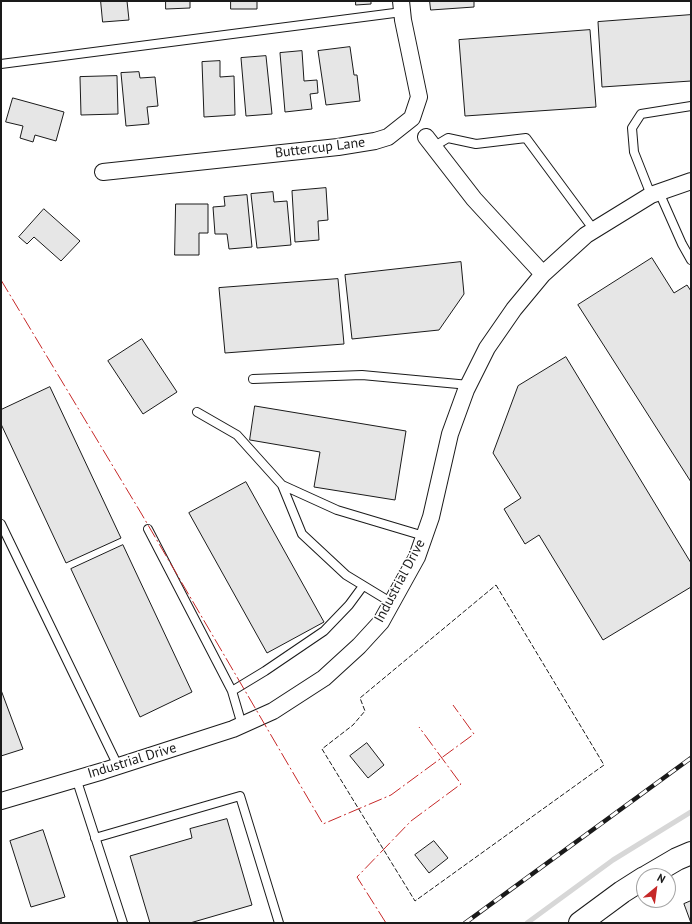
<!DOCTYPE html>
<html>
<head>
<meta charset="utf-8">
<style>
  body { margin:0 }
  #map { position:relative; width:692px; height:924px; overflow:hidden; background:#fff; font-family:"PT Sans",sans-serif }
  canvas { display:block }
  .frame { position:absolute; inset:0; border:2px solid #1a1a1a; pointer-events:none }
  .north { position:absolute; left:636px; top:868px; width:40px; height:40px; box-sizing:border-box; background:#fff; border:1px solid #a3a3a3; border-radius:50%; rotate:29deg; font-size:11px; font-weight:700; line-height:16px; text-align:center; color:#1a1a1a }
  .north::after { content:''; display:block; margin:auto; width:14px; height:18px; background:#c62828; clip-path:polygon(50% 0,100% 100%,50% 72%,0 100%) }
</style>
</head>
<body>
<div id="map">
<canvas width="692" height="924"></canvas>
<div class="frame"></div>
<div class="north">N</div>
</div>
<script>
const ctx = document.querySelector('canvas').getContext('2d');
ctx.lineJoin = 'round';
function strokePath(path, color, width, dash) { ctx.strokeStyle = color; ctx.lineWidth = width; ctx.lineCap = dash ? 'butt' : 'round'; ctx.setLineDash(dash || []); ctx.stroke(path); }
function fill(path, color) { ctx.fillStyle = color; ctx.fill(path, 'evenodd'); }
function write(font, color, halo, rows, align = 'center') {
  ctx.font = font + ' "PT Sans",sans-serif'; ctx.lineWidth = 3; ctx.setLineDash([]); ctx.textBaseline = 'middle'; ctx.strokeStyle = halo; ctx.fillStyle = color; for (const [text, x, y, turn = 0] of rows) {
    ctx.save(); ctx.translate(x, y); ctx.rotate((+turn || 0) * Math.PI / 180); ctx.textAlign = isNaN(turn) ? turn : align; if (halo) ctx.strokeText(text, 0, 0); ctx.fillText(text, 0, 0); ctx.restore();
  }
}
strokePath(new Path2D(`
  M527 923 613 860 691 812`), '#d7d7d7', 5);
const building = new Path2D(`
  M101 1H127L129 20 103 22Z
  M166 1H190V8L166 9Z
  M231 1H257V9H231Z
  M356 1H371V4L356 5Z
  M430 1H474V7L431 10Z
  M691 15V81L602 87 598 22Z
  M590 30 596 107 465 116 459 40Z
  M350 47 354 75H357L360 101 326 105 318 51Z
  M302 51 304 81 317 80 318 93 310 94 312 109 285 112 280 53Z
  M266 56 272 114 246 116 241 58Z
  M220 61V77L234 76 235 115 204 117 202 62Z
  M139 72 140 78 155 77 158 106 147 107 149 124 126 126 121 73Z
  M117 76 118 114 81 115 80 77Z
  M13 98 64 112 56 141 35 135 33 142 20 138 23 126 6 122Z
  M326 188 328 220 318 221 319 240 295 242 292 191Z
  M273 192 274 202 287 201 291 245 257 248 251 194Z
  M247 195 252 247 229 249 227 234H215L213 207 225 206 224 197Z
  M176 204H208V233H199V255H175Z
  M44 209 80 241 61 261 34 237 27 244 19 237Z
  M652 258 674 293 687 285 691 291V482L578 305Z
  M461 262 464 294 439 330 352 339 345 275Z
  M338 279 344 344 225 353 219 288Z
  M142 339 177 392 143 414 108 361Z
  M566 357 691 563V587L603 640 539 535 525 544 504 509 521 498 493 453 518 386Z
  M50 387 121 538 66 563 1 424V410Z
  M255 406 406 431 395 500 314 487 320 452 250 440Z
  M246 482 324 622 267 653 189 513Z
  M123 545 192 692 140 717 71 569Z
  M1 690 23 749 1 756Z
  M367 743 384 765 368 778 350 756Z
  M227 819 252 905 190 923H150L130 856 192 838 190 829Z
  M43 830 65 897 31 907 10 841Z
  M434 841 448 858 429 873 415 855Z
  M691 901V923L684 904Z`);
fill(building, '#e6e6e6');
strokePath(building, '#1a1a1a', 1);
const lane = new Path2D(`
  M1 64 402 12
  M433 147 448 138 476 144 526 138 594 230
  M659 192 682 244 691 260
  M651 195 634 152 632 128 641 114 691 106
  M253 379 362 375 469 385
  M197 412 237 435 282 485 337 510 424 536
  M282 485 302 534 346 575 392 603
  M1 524 118 766
  M148 529 232 691 242 725
  M232 691 265 671 324 631 349 605 363 586
  M76 778 123 923
  M95 838 240 796 279 923`);
const street = new Path2D(`
  M426 137 474 199 543 274
  M103 172 338 147 375 141 388 137 412 118 419 97 403 20 401 1
  M1 801 103 771 233 729 273 711 324 678 359 646 381 622 417 557 431 517 450 434 466 390 487 348 514 309 543 274 586 235 651 195 691 181`);
const secondary = new Path2D(`
  M648 876 677 859 691 853
  M580 923 622 892 644 878`);
strokePath(lane, '#1a1a1a', 10);
strokePath(street, '#1a1a1a', 18);
strokePath(secondary, '#1a1a1a', 24);
strokePath(lane, '#fff', 8);
strokePath(street, '#fff', 16);
strokePath(secondary, '#fff', 22);
const rail = new Path2D(`
  M465 923 691 758`);
strokePath(rail, '#1a1a1a', 4.5);
strokePath(rail, '#fff', 3, [9]);
strokePath(new Path2D(`
  M496 585 604 765 415 901 322 749 353 725 365 711 360 698Z`), '#1a1a1a', 1, [5, 2]);
strokePath(new Path2D(`
  M1 280 141 513 323 824 391 795 474 734 453 705
  M386 923 357 877 411 821 461 784 419 727`), '#c62828', 1, [14, 3, 2, 3]);
write('14px', '#1a1a1a', '#fff', [
  ["Buttercup Lane",320,148,-7],
  ["Industrial Drive",400,581,-62],
  ["Industrial Drive",132,761,-17]
]);
</script>
</body>
</html>
